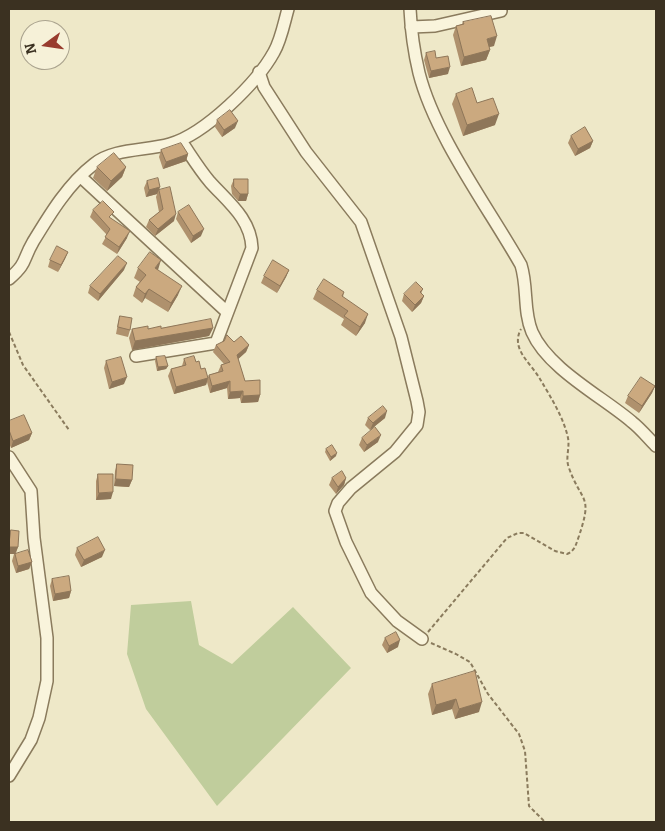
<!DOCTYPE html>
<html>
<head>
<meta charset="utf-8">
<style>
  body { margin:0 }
  #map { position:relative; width:665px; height:831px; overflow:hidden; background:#eee8c8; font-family:Bitter,serif }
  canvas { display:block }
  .frame { position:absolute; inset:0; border:10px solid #3b3121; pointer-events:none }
  .north { position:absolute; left:20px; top:20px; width:50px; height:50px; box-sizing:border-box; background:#f6f1d8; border:1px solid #aba48f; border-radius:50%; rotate:256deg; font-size:14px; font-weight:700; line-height:20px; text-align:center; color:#3b3121 }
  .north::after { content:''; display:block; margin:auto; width:18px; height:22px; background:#983c2e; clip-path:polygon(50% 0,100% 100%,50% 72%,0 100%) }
</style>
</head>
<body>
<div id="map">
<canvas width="665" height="831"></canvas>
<div class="frame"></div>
<div class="north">N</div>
</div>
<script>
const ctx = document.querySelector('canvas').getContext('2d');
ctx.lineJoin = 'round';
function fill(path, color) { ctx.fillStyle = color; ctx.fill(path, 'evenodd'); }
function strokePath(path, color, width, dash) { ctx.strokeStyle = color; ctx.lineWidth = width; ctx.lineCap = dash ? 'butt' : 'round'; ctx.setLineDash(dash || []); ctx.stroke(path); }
fill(new Path2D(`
  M191 601 199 645 232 664 293 607 351 668 217 806 146 709 127 654 131 605Z`), '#c0cd9c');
const minor = new Path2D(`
  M410 9C411 30 414 52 419 73 435 136 488 207 521 265 528 287 523 311 532 332 548 369 603 397 632 422 641 429 648 438 656 446
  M411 27 435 26 501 11
  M259 72 264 87 306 152 361 222 401 337 417 401 419 412 417 425 395 452 351 488 338 503 335 511 346 542 371 593 397 621 422 639
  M81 177 227 312
  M9 279C28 262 22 261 33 242 50 214 68 184 94 164 114 148 146 151 170 144 205 134 257 83 274 52 281 40 284 23 288 9
  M136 356 216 343 252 248C251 219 228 202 210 182 199 169 190 154 181 141
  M9 457 31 491 34 538 47 638V681L39 718 31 740 9 776`);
strokePath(minor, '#8a7b5d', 14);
strokePath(new Path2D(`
  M9 332 23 365 69 430
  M428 632 507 538 518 533H524L555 551 567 554C575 551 576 544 579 536 593 494 582 504 569 468 565 458 570 448 568 438 564 418 550 396 540 379 531 363 510 349 521 329
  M431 643 456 654 470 662 488 694 519 734 525 751 529 806 545 822`), '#8a7b5d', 2, [4, 2.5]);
strokePath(minor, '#f9f4dc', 11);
fill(new Path2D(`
  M463 22 494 46 489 47 490 50 486 60 461 66 453 35 456 26 462 24Z
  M426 53 436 58 448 74 429 78 424 60Z
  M456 94 477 103 495 125 463 136 452 104Z
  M217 120 235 128 222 137 215 127Z
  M571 136 593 141 590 148 575 156 568 143Z
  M161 150 188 154 186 161 163 169 159 157Z
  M97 167H126L122 177 107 191 93 178Z
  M234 179 248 194 246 201H238L232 194 231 186Z
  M147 181 160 187 159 190 174 221 155 236 146 227 149 220 159 212 156 197 157 194 146 197 144 188Z
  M93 210 112 219 127 238 117 254 102 244 107 235 90 217Z
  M178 212 201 236 191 243 176 219Z
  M68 252 65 259 58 272 48 267 50 260Z
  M138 268 158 270 178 295 168 312 145 298 142 303 133 296 136 287 140 282 134 278Z
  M124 270 98 301 88 293 90 286Z
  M289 270 286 277 277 293 261 283 264 276Z
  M423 289 421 294 424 296 421 303 412 312 402 301 404 294Z
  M317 290 344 292 343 297 365 323 356 336 341 325 344 319 313 299Z
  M120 316 130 330 128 337 116 334 118 323Z
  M213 328 209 336 132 350 129 338 132 329Z
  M234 342 249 345 246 352 238 359 245 381 260 395 258 402 241 403 240 398 228 399 227 388 210 393 207 382 206 385 174 394 168 376 171 369 182 366 184 359 196 362 208 377 209 375 218 372 221 365 224 364 213 352 216 345Z
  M156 357 168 366 166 369 157 371 155 361Z
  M106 361 124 384 109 389 104 368Z
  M655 386 652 393 639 413 625 403 628 396Z
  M368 418H385L370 430 365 425Z
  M9 421 32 433 29 440 11 448 9 443Z
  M362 438 378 442 364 452 359 445Z
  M326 449 336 456 330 461 325 452Z
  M117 464 132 480 129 487 114 486 115 471Z
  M98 474 111 499 96 500V481Z
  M332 478H346L344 485 336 494 329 485Z
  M11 530 18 547 16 553 32 562 29 569 16 573 12 561 14 554H9V536Z
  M77 548 102 557 81 567 75 555Z
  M52 579 71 591 69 598 53 601 50 586Z
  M385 638 398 647 387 653 382 645Z
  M432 684 479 712 455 719 452 709 432 715 428 694Z`), '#af916d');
fill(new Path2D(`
  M497 36 494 46 484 48 487 39Z
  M490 50 486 60 461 66 464 57Z
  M450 67 448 74 429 78 431 71Z
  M499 114 495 125 463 136 467 125Z
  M238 121 235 128 222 137 224 130Z
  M593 141 590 148 575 156 578 149Z
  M188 154 186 161 163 169 166 162Z
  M126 167 122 177 107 191 111 181Z
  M160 187 157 194 146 197 149 190Z
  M240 194H248L246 201H238Z
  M176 214 174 221 155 236 158 229Z
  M204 229 201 236 191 243 193 236Z
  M130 231 127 238 117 254 119 247Z
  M68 252 65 259 58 272 61 265Z
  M161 260 158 270 152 278 155 268Z
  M127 263 124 270 98 301 100 294Z
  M289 270 286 277 277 293 280 286Z
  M182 286 178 295 168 312 171 303Z
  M149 289 145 298 142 303 145 294Z
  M424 296 421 303 412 312 415 305Z
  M368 314 365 323 356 336 360 327Z
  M213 328 209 336 132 350 135 341Z
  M249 345 246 352 235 362 237 355Z
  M168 366 166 369 157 371 158 367Z
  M127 377 124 384 109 389 112 382Z
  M208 378 206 385 174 394 176 387Z
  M230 381 227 388 210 393 212 386Z
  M655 386 652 393 639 413 642 406Z
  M243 391 240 398 228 399 230 392Z
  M260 395 258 402 241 403 243 396Z
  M387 411 385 418 370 430 373 423Z
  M32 433 29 440 11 448 13 441Z
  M381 435 378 442 364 452 367 445Z
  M337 453 336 456 330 461 331 457Z
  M346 478 344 485 336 494 338 487Z
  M116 479 132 480 129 487 114 486Z
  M113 492 111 499 96 500 99 493Z
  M9 547H18L15 554H9Z
  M105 550 102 557 81 567 84 560Z
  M32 562 29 569 16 573 18 566Z
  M71 591 69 598 53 601 55 594Z
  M400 640 398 647 387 653 389 646Z
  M456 699 452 709 432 715 436 705Z
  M482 702 479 712 455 719 459 709Z`), '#8e7659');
const building = new Path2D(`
  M491 16 497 36 487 39 490 50 464 57 456 26 464 24 463 22Z
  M435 51 436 58 448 56 450 67 431 71 426 53Z
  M472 88 477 103 493 98 499 114 467 125 456 94Z
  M230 110 238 121 224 130 217 120Z
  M585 127 593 141 578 149 571 136Z
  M181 143 188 154 166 162 161 150Z
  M114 153 126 167 111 181 97 167Z
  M158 178 160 187 149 190 147 181Z
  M234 179H248V194H240L234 187Z
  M170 187 176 214 158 229 149 220 163 209 159 190Z
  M103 201 114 212 109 217 130 231 119 247 105 237 110 229 93 210Z
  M189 205 204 229 193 236 178 212Z
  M57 246 68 252 61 265 50 260Z
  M150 252 161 260 155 268 182 286 171 303 149 289 145 294 136 287 146 275 138 268Z
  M118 256 127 263 100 294 90 286Z
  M273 260 289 270 280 286 264 276Z
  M324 279 344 292 342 296 368 314 360 327 344 316 348 311 317 290Z
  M416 282 423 289 420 292 424 296 415 305 404 294Z
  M120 316 132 318 130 330 118 327Z
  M211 319 213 328 135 341 132 329 148 326V329L161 326V328Z
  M227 335 234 342 241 336 249 345 237 355 245 381 260 380V395L243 396V391L230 392V381L212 386 209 375 223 371 221 365 230 362 216 345 224 341Z
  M165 356 168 366 158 367 156 357Z
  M194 356 196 362 199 361 201 369 205 368 208 378 176 387 171 369 186 365 184 359Z
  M121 357 127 377 112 382 106 361Z
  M641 377 655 386 642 406 628 396Z
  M383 406 387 411 373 423 368 418Z
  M24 415 32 433 13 441 9 430V421Z
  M375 427 381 435 367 445 362 438Z
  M332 445 337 453 331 457 326 449Z
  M117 464 133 465 132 480 116 479Z
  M342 471 346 478 338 487 332 478Z
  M98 474H113V492L99 493Z
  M11 530 19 531 18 547H9Z
  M98 537 105 550 84 560 77 548Z
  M28 550 32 562 18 566 15 554Z
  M69 576 71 591 55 594 52 579Z
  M396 632 400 640 389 646 385 638Z
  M475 671 482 702 459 709 456 699 436 705 432 684Z`);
fill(building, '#cba97f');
strokePath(building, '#8e7659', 1);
</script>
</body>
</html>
